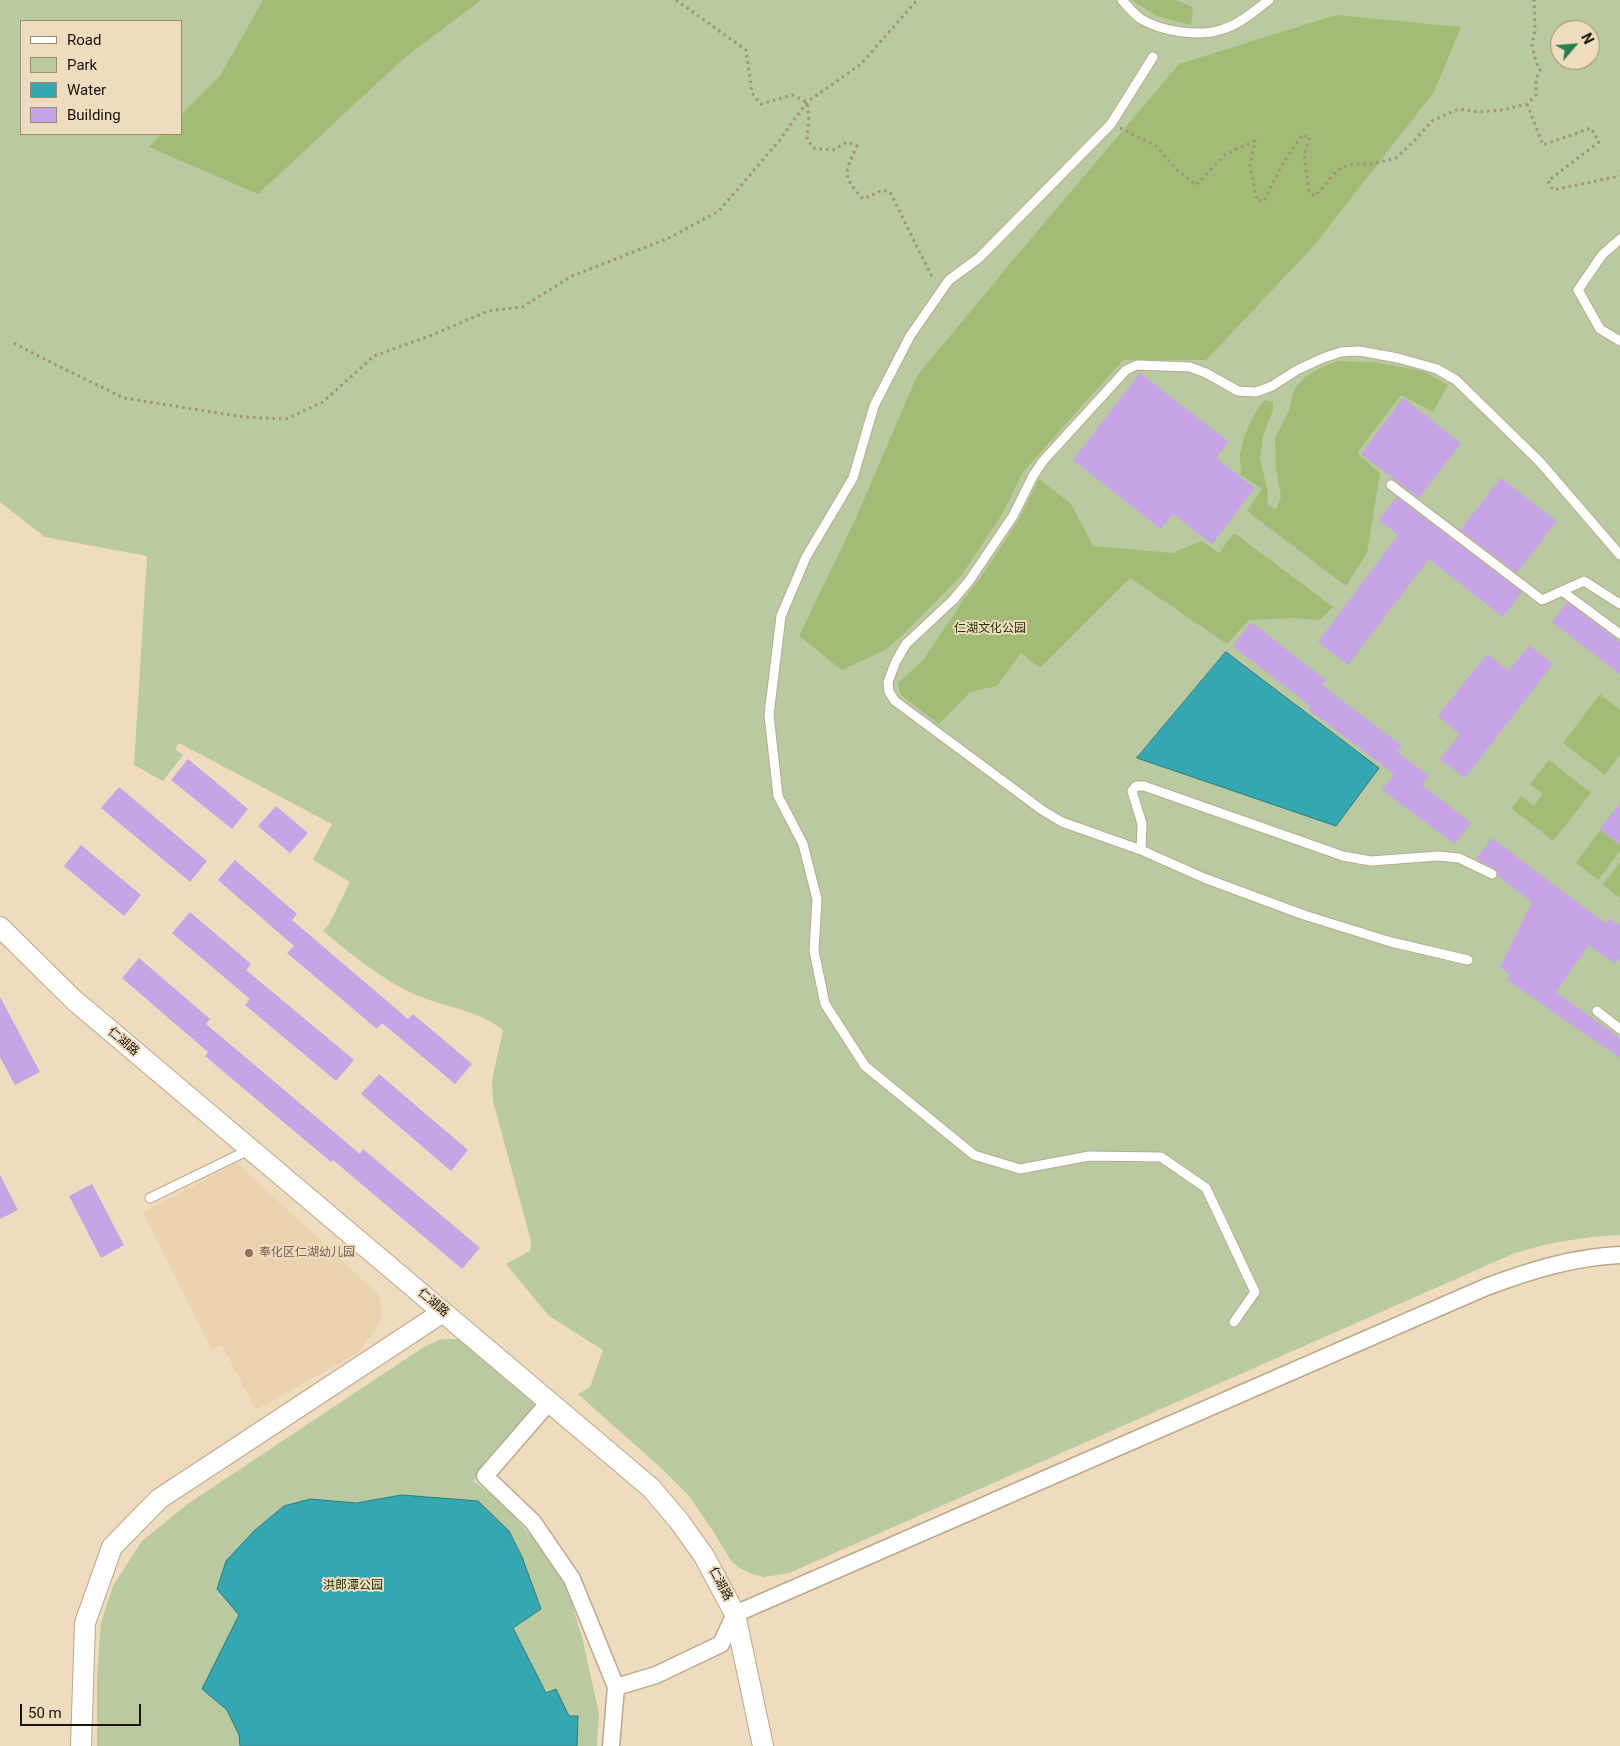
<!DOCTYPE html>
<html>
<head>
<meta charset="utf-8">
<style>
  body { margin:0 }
  #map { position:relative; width:1620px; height:1746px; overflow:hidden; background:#efdbbe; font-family:Roboto,sans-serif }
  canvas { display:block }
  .legend { position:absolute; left:20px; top:20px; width:162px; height:115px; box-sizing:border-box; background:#efdbbe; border:1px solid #9a8b76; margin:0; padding:6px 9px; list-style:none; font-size:15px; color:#1a1309 }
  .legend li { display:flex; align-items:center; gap:10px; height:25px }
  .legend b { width:25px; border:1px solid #9a8b76 }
  .north { position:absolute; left:1550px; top:20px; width:50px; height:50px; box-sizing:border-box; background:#efdbbe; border:1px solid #9a8b76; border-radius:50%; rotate:63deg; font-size:14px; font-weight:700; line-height:20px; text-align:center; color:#1a1309 }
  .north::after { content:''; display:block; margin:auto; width:18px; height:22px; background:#287f53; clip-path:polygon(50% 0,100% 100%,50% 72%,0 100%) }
  .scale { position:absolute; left:20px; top:1704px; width:121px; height:22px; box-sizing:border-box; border:2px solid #1a1309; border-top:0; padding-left:6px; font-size:15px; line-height:18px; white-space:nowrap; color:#1a1309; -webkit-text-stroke:4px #efdbbe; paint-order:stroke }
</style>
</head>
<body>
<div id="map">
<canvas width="1620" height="1746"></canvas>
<ul class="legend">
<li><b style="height:6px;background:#fff"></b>Road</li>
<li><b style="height:14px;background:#b9caa0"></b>Park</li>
<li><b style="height:14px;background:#35a7b1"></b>Water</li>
<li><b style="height:14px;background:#c6a4e6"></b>Building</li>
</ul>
<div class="north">N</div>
<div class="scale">50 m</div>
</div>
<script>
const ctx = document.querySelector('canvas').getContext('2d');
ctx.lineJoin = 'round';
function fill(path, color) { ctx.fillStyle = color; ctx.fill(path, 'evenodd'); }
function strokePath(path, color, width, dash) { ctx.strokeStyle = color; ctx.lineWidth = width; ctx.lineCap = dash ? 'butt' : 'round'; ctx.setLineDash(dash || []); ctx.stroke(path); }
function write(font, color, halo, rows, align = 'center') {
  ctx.font = font + ' Roboto,"Noto Sans SC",sans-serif'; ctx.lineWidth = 4; ctx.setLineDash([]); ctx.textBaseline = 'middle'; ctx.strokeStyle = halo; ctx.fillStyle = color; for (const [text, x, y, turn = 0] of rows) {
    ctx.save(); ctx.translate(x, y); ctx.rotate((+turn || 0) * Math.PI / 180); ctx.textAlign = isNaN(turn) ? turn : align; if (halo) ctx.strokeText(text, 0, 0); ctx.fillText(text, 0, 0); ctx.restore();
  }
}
fill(new Path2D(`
  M237 1163 378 1294 383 1315 375 1330 359 1352 256 1410 222 1345 212 1350 143 1212Z`), '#e9d2ad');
fill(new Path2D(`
  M0 0H1620V1235C1582 1237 1551 1242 1515 1253L789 1573 764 1577 752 1574 741 1569 732 1562 713 1531 689 1496 660 1467 578 1394 590 1387 603 1350 549 1316 506 1264 530 1251 531 1241 493 1101 492 1080 503 1030C478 1010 443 1007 414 994 381 979 351 954 323 931L329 924 350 882 313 860 332 824 179 743 175 749 183 755 163 781 134 765 147 556 45 537 0 502ZM21 21H181V134H21ZM1560 30H1590V60H1560Z
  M441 1339H459L532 1400 535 1409 473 1481 500 1501 542 1548 568 1590 583 1641 599 1714 597 1746H97V1676L101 1623 113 1586 142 1541 189 1503 424 1347Z`), '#b9caa0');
fill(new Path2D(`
  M263 0H481L402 60 258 194 149 147 162 134H181V115L220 76Z
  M1132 0H1176L1193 7 1191 25 1157 16Z
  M1336 15 1461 27 1434 92 1312 248 1206 360H1123L1023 472 1003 513 961 576 903 635 885 650 842 670 799 636 856 518 917 376 1008 266 1179 64Z
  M1338 361 1373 362 1423 371 1448 385 1433 412 1401 395 1357 453 1380 473 1367 553 1346 586 1247 511 1262 489 1241 475C1241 469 1240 461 1240 455 1243 436 1252 414 1265 400L1273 402V410L1263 436 1260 458 1267 489 1268 506 1276 509 1281 497 1276 468 1275 438 1288 413 1295 388 1305 377 1321 368Z
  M1039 479 1071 504 1093 546 1172 553 1202 541 1219 553 1234 533 1333 607 1320 620 1294 618 1249 620 1227 644 1130 578 1040 668 1021 653 997 686 970 692 939 724 901 695 898 683 923 660 965 598 981 577 1020 518Z
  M1600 694 1620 710V755L1605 775 1563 743Z
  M1549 760 1591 793 1553 841 1511 808 1521 796 1534 806 1543 794 1530 784Z
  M1600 830 1620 845V851L1598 880 1576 863Z
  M1620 862V898L1603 885Z`), '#a2bc75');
const water = new Path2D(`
  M1226 652 1379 768 1336 826 1137 758Z
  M402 1495 478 1501 509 1531 522 1557 541 1609 513 1628 546 1693 556 1689 569 1716H578L577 1746H240L239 1735 227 1710 202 1689 239 1615 217 1589 226 1561 254 1531 284 1506 310 1499 356 1503Z`);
fill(water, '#35a7b1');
strokePath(water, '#2d7b7f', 1);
fill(new Path2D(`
  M1140 373 1229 442 1216 458 1255 488 1212 544 1173 514 1161 529 1073 460Z
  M1403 398 1461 443 1419 498 1361 454Z
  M1501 478 1557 521 1517 573 1460 530Z
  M1397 497 1522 592 1503 617 1429 559 1348 665 1318 642 1398 535 1379 520Z
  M1567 602 1620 642V674L1552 622Z
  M1251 622 1326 680 1322 685 1402 746 1397 752 1429 776 1422 785 1471 823 1455 844 1382 790 1394 774 1308 709 1310 706 1233 646Z
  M1529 645 1553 664 1465 778 1440 759 1460 734 1438 716 1487 654 1509 671Z
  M188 759 248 809 232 829 171 780Z
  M119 787 207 861 190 882 101 808Z
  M1620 803V844L1600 829Z
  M276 806 308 833 290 853 258 826Z
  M1492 838 1606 924 1610 918 1620 926V957L1615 964 1589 945 1556 992 1620 1038V1058L1507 980 1510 975 1500 967 1532 902 1498 876 1497 871 1495 869 1476 859Z
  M81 845 141 895 124 916 64 866Z
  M235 860 297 914 292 920 408 1019 413 1014 472 1064 455 1084 382 1023 377 1029 287 953 294 946 218 880Z
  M190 912 251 964 246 970 354 1060 336 1081 245 1005 250 999 172 933Z
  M139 958 210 1019 206 1024 360 1154 363 1149 480 1248 462 1269 333 1160 331 1162 205 1056 208 1052 122 978Z
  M0 997 40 1072 15 1085 0 1057Z
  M379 1074 468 1150 451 1171 361 1094Z
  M0 1175 18 1210 0 1219Z
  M92 1184 124 1245 101 1258 69 1196Z`), '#c6a4e6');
const service = new Path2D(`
  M1122 0C1128 7 1134 14 1141 19 1161 31 1197 37 1220 30 1239 25 1253 12 1269 0
  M1153 57 1111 124 979 258 949 280 910 336 874 406 853 478 806 557 781 616 769 715 778 796 803 844 817 899 814 951 825 1004 865 1066 974 1155 1020 1169 1089 1156 1161 1157 1206 1188 1255 1292 1234 1322
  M1620 239 1602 255 1578 290 1600 329 1620 341
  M1391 485 1542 600 1562 591 1620 634
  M1562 591 1584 581 1620 604
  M1141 850 1142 824 1132 791 1136 786H1144L1343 856 1371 861 1438 856 1459 858 1492 874
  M1468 960 1391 942 1304 915 1204 878 1141 850 1062 822 1042 810 895 701 889 692 888 682 896 661 906 644 953 600 969 581 1013 516 1033 476 1043 461 1126 370 1137 365 1190 367 1206 373 1238 391 1256 392 1272 386 1297 370 1323 358 1341 352 1359 351 1398 358 1437 369 1456 380 1540 462 1620 555
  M1597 1011 1620 1029
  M150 1198 251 1149`);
const minor = new Path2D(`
  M550 1401 485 1476 533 1522 572 1579 616 1687 611 1746
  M616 1687 656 1675 721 1644 735 1614 1486 1287C1529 1271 1573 1257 1620 1255`);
const tertiary = new Path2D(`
  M0 927 74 1000 651 1488 679 1521 704 1556 735 1614 763 1746
  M81 1746 85 1623 112 1547 159 1499 443 1312`);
strokePath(service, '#bba88c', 11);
strokePath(minor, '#bba88c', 19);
strokePath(tertiary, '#bba88c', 22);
strokePath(new Path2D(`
  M676 0 746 50 752 93 761 104 792 95 807 102 809 121 807 138 813 148 833 150 847 142 857 146C844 173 842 176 863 199L883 190 890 192 931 275 935 279
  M1527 104 1543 145 1591 128 1599 142 1548 181 1553 190 1620 176
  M1120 128 1156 146 1177 170 1196 185 1226 154 1255 141 1250 166 1257 201H1264L1283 163 1302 135 1310 137 1304 155 1309 191 1314 196 1324 187 1331 177 1341 168 1353 164H1372L1396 158 1415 140 1432 121 1458 109 1479 112 1503 110 1527 104 1536 95V79L1540 70 1536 62 1532 46 1535 29 1534 0
  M14 343 40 357 124 398 244 417 286 419 323 402 374 356 432 335 488 311 522 307 572 276 669 238 719 211 779 141 807 102 861 64 917 0`), '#a1927c', 3, [2.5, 4]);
strokePath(service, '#fff', 9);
strokePath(minor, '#fff', 16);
strokePath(tertiary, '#fff', 20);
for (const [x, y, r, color] of [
  [249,1253,5,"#8d6e63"]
]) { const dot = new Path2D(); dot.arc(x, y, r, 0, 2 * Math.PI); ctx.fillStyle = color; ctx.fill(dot); strokePath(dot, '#efdbbe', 2); }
write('12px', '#253500', '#efdbbe', [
  ["仁湖文化公园",990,629],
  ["洪郎潭公园",353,1586]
]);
write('12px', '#1a1309', '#efdbbe', [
  ["仁湖路",123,1042,40],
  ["仁湖路",433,1303,40],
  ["仁湖路",720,1584,62]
]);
write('12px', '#785e54', '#efdbbe', [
  ["奉化区仁湖幼儿园",259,1253]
], 'left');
</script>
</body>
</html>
